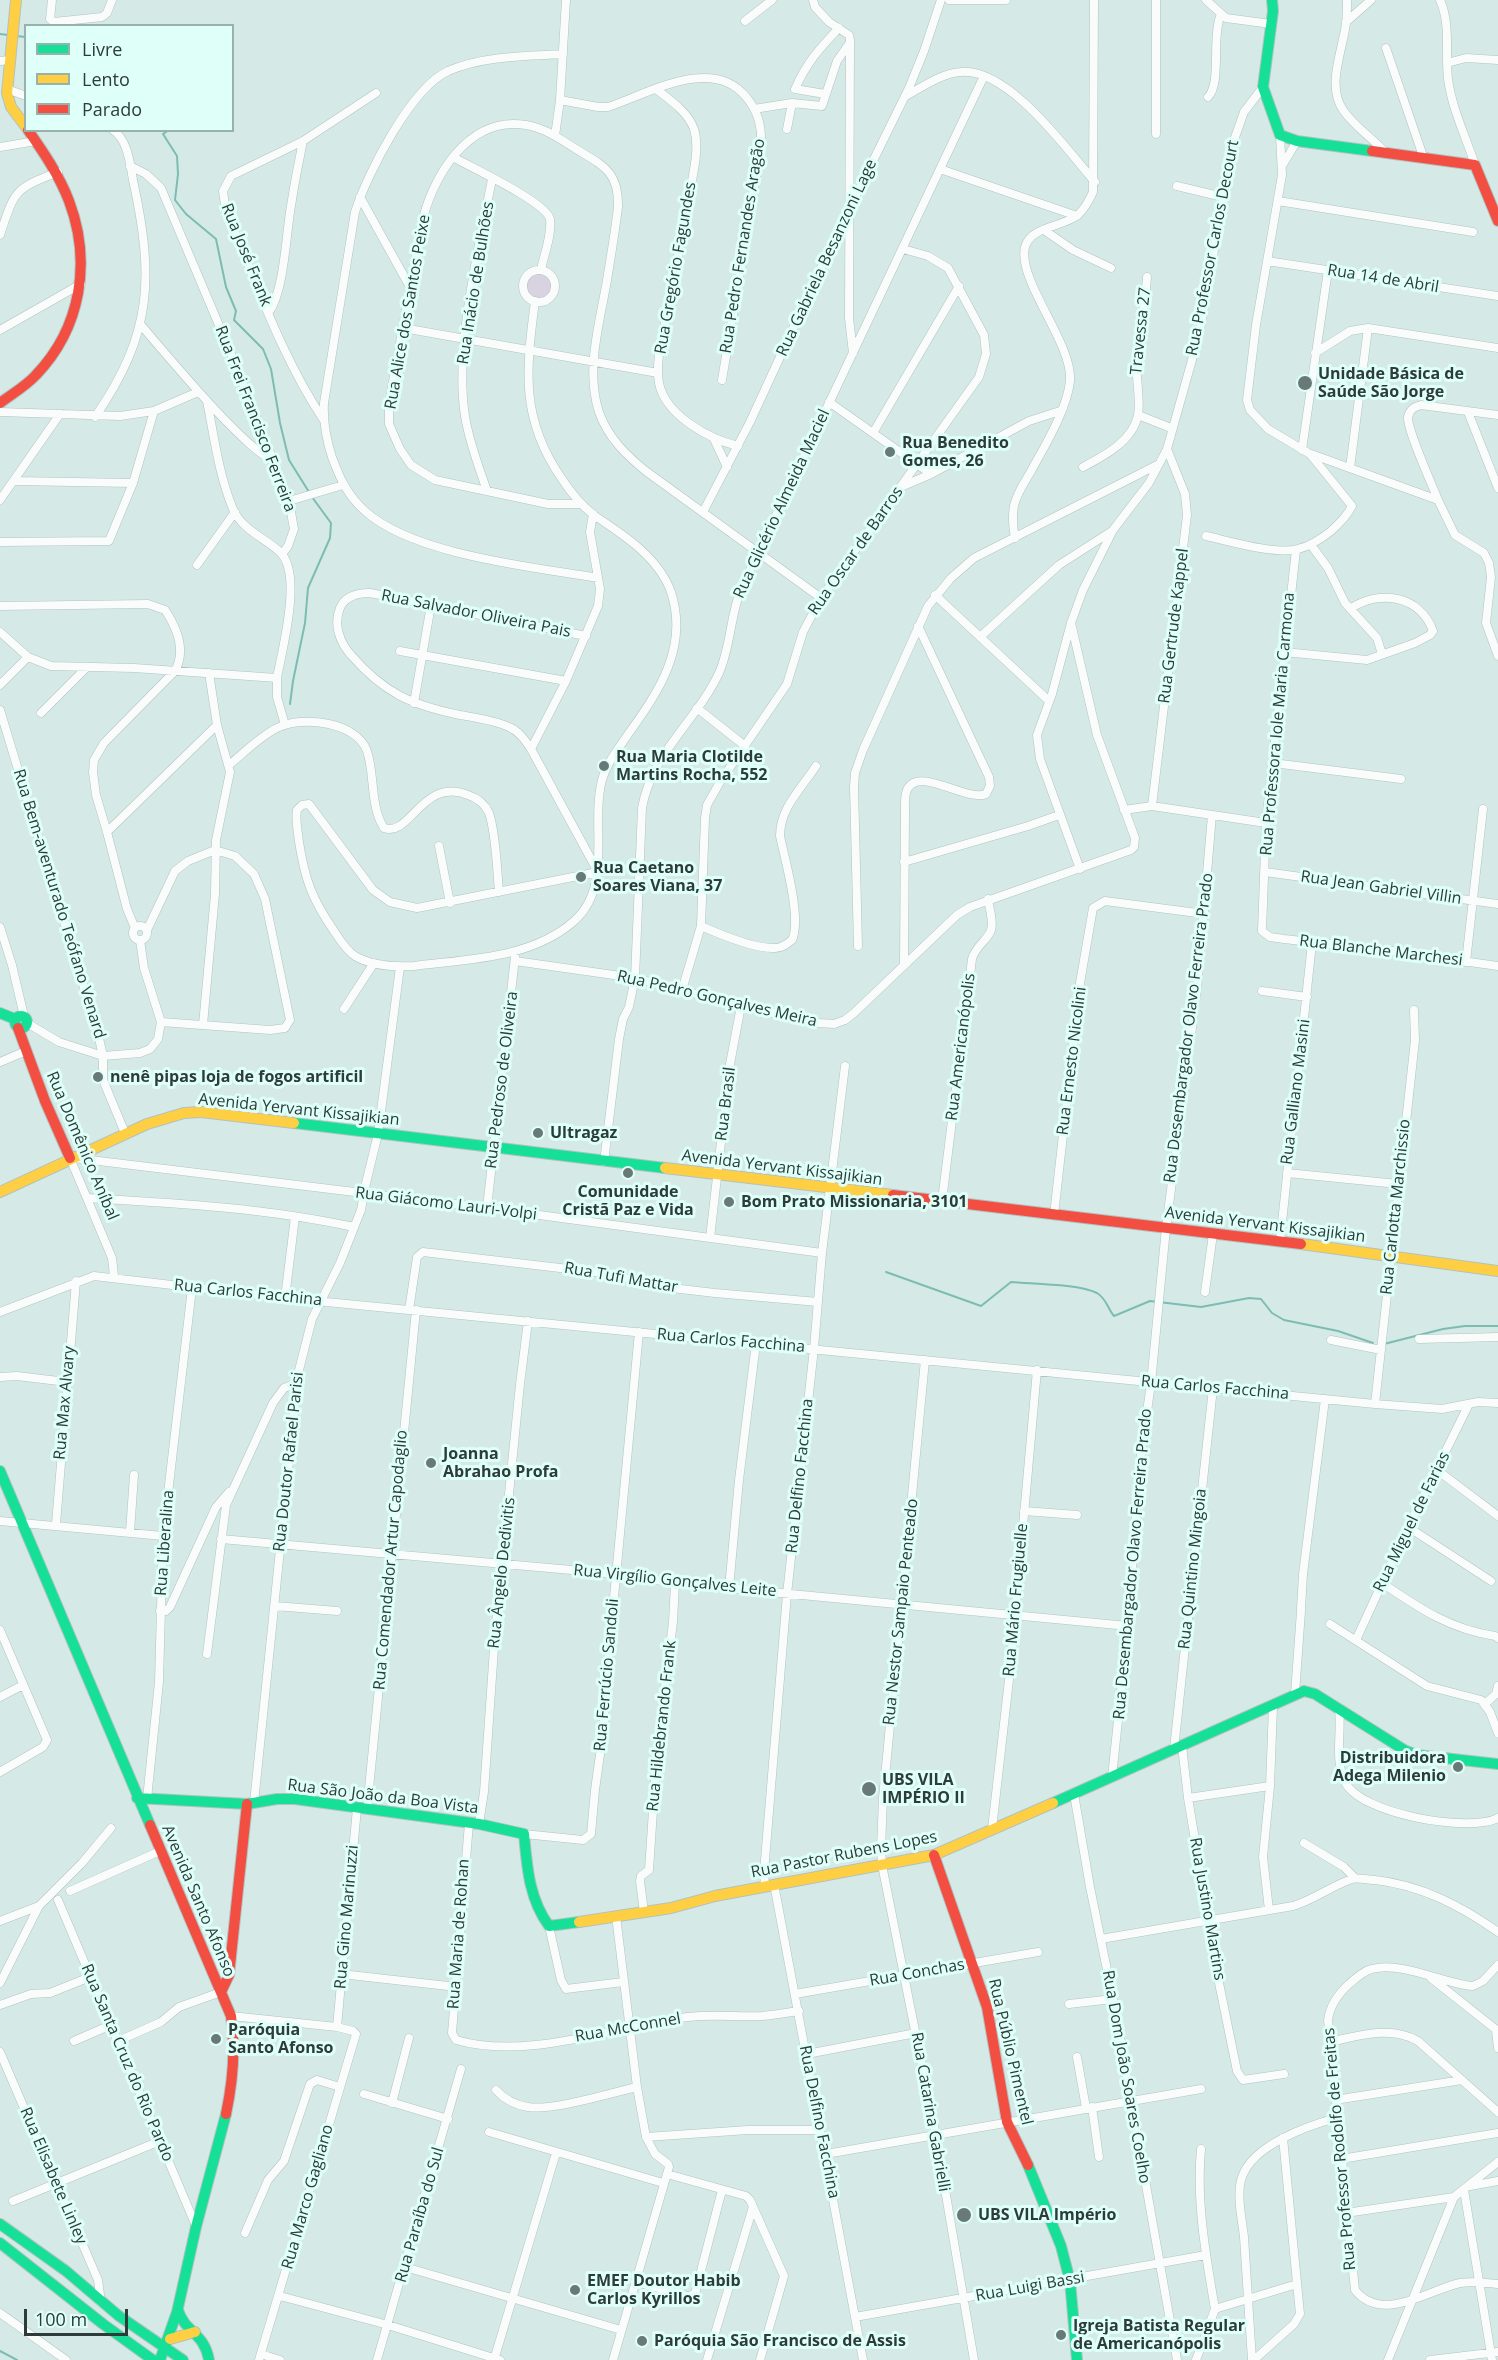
<!DOCTYPE html>
<html>
<head>
<meta charset="utf-8">
<style>
  body { margin:0 }
  #map { position:relative; width:1498px; height:2360px; overflow:hidden; background:#d5eae6; font-family:"Open Sans",sans-serif }
  canvas { display:block }
  .legend { position:absolute; left:24px; top:24px; width:210px; height:108px; box-sizing:border-box; background:#dffff9; border:2px solid #98b1ac; margin:0; padding:8px 10px; list-style:none; font-size:18px; color:#2d3c39 }
  .legend li { display:flex; align-items:center; gap:12px; height:30px }
  .legend b { width:30px; border:2px solid #98b1ac }
  .scale { position:absolute; left:24px; top:2309px; width:104px; height:27px; box-sizing:border-box; border:3px solid #2d3c39; border-top:0; padding-left:8px; font-size:18px; line-height:21px; white-space:nowrap; color:#2d3c39; -webkit-text-stroke:4px #dffff9; paint-order:stroke }
</style>
</head>
<body>
<div id="map">
<canvas width="1498" height="2360"></canvas>
<ul class="legend">
<li><b style="height:8px;background:#16e098"></b>Livre</li>
<li><b style="height:8px;background:#ffcf43"></b>Lento</li>
<li><b style="height:8px;background:#f24e42"></b>Parado</li>
</ul>
<div class="scale">100 m</div>
</div>
<script>
const ctx = document.querySelector('canvas').getContext('2d');
ctx.lineJoin = 'round';
function fill(path, color) { ctx.fillStyle = color; ctx.fill(path, 'evenodd'); }
function strokePath(path, color, width, dash) { ctx.strokeStyle = color; ctx.lineWidth = width; ctx.lineCap = dash ? 'butt' : 'round'; ctx.setLineDash(dash || []); ctx.stroke(path); }
function write(font, color, halo, rows, align = 'center') {
  ctx.font = font + ' "Open Sans",sans-serif'; ctx.lineWidth = 6; ctx.setLineDash([]); ctx.textBaseline = 'middle'; ctx.strokeStyle = halo; ctx.fillStyle = color; for (const [text, x, y, turn = 0] of rows) {
    ctx.save(); ctx.translate(x, y); ctx.rotate((+turn || 0) * Math.PI / 180); ctx.textAlign = isNaN(turn) ? turn : align; if (halo) ctx.strokeText(text, 0, 0); ctx.fillText(text, 0, 0); ctx.restore();
  }
}
fill(new Path2D(`
  M527 286a12 12 0 1 1 24 0a12 12 0 1 1-24 0Z`), '#d9d2e0');
strokePath(new Path2D(`
  M0 34 8 35
  M16 36 26 37
  M169 130 163 134 177 156 178 174 175 200 186 214 216 239 226 287 236 311 234 320 263 349 271 369 280 423 289 460 309 492
  M290 704 293 681 305 623 308 588 330 538 331 523 312 497
  M886 1272 981 1306 1011 1282C1032 1284 1079 1284 1097 1293 1106 1298 1108 1309 1114 1316L1150 1301 1201 1307 1249 1298 1261 1299 1272 1313 1284 1320 1338 1331 1373 1343
  M1384 1344 1443 1329 1465 1326H1498
  M0 2351 17 2360`), '#7dbcb3', 2);
const street = new Path2D(`
  M52 0 50 19 54 22 102 17 107 13 112 0
  M813 0 815 7 829 22 849 35 850 40 849 318 853 353
  M949 0H1006
  M1156 0V134
  M1206 0 1226 18 1271 24
  M1347 0C1347 8 1347 16 1346 23 1343 50 1326 85 1343 110 1354 126 1372 138 1385 152
  M1440 0C1451 24 1445 54 1448 79 1452 109 1466 137 1475 165
  M745 21 772 0
  M1346 22 1371 0
  M1386 48 1424 159
  M563 54C526 56 483 56 448 71 411 88 367 174 355 212L324 403C323 422 326 439 332 457 340 479 348 496 365 511 413 555 534 567 598 578
  M0 61 10 60
  M1447 63 1466 58 1498 60
  M7 89 26 96
  M656 89C670 100 688 112 694 129 700 148 693 173 690 192 682 233 675 274 667 314 663 335 655 361 659 383 665 415 709 439 738 446
  M825 94 795 89C807 62 819 49 839 28
  M906 96C922 87 942 73 961 72 1009 68 1067 150 1095 182
  M1208 97C1222 83 1211 38 1221 14
  M560 100 598 107H608C648 94 713 54 747 98 759 113 762 128 761 146L722 380
  M754 109 792 103
  M787 129 792 103 822 106 837 61 849 44
  M555 136 560 100 566 0
  M0 147 36 141
  M453 157C472 168 546 202 550 219 552 236 544 254 541 270
  M130 166 146 174 161 188 232 356 289 501 294 529 288 546 282 554
  M1282 166 1297 141
  M940 169 1077 216
  M1177 186 1223 197
  M360 197 410 287
  M1278 201 1473 232
  M1044 230 1073 250 1111 268
  M0 235C15 190 14 189 58 172
  M1267 261 1498 296
  M523 286a16 16 0 1 1 32 0a16 16 0 1 1-32 0Z
  M535 301C526 370 520 419 562 479 571 493 582 506 595 516 624 535 659 558 671 592 689 647 659 691 629 733 619 748 607 762 602 780 590 827 614 887 573 922 530 959 467 959 414 966 395 967 372 966 355 956 346 950 340 940 334 931 312 899 305 880 299 842 298 831 295 820 297 810L302 805 309 804 373 890 390 902 417 908 598 872
  M269 312C285 290 286 229 292 200 295 180 299 161 303 141
  M141 325C168 357 195 389 224 419 239 434 254 450 273 461
  M403 328 658 373
  M0 330 81 284
  M1315 353 1350 331 1368 328 1498 348
  M207 401C214 436 219 476 233 509 242 530 265 538 280 552 303 574 282 650 277 678
  M829 402 931 474
  M0 412 120 416 154 411 198 392
  M1468 412 1498 488
  M1138 415 1171 428
  M95 417C153 333 154 277 133 180 130 164 128 140 113 130
  M323 419C281 356 256 281 226 212L223 191 231 176 303 141 376 93
  M873 433 959 286
  M714 439 727 467
  M1302 450 1328 270
  M1311 454 1438 500 1455 535 1484 553 1489 563 1491 577 1486 623 1498 656
  M1083 467C1104 456 1133 441 1138 415 1141 397 1135 377 1137 359 1140 331 1145 305 1147 277
  M1350 468 1368 328
  M15 481 133 483
  M903 486 931 474 1029 421 1060 411
  M487 491C479 467 469 442 465 416 454 348 479 248 492 179
  M0 500 60 414
  M1438 500C1432 484 1407 430 1408 417 1410 409 1414 407 1421 405L1498 415
  M289 501 343 485
  M581 504H548L435 480 411 465 400 449 389 424V404L421 227C431 178 468 115 526 125 545 128 560 139 576 149 604 166 619 172 618 207 615 232 611 256 607 280 600 322 585 370 599 412 608 438 627 456 647 472L821 598
  M703 512 750 422 834 240 909 88 924 51 941 0
  M1206 536C1229 541 1276 555 1298 549 1311 546 1321 539 1331 531 1339 524 1347 516 1352 506L1310 454 1268 429 1250 410 1247 400 1256 325 1282 175 1280 135
  M1015 538C1013 528 1012 517 1014 506 1016 495 1024 483 1030 473 1044 447 1067 410 1070 381 1073 343 1017 281 1025 247 1031 226 1063 227 1078 215 1085 208 1089 201 1093 192L1094 0
  M0 542 109 541 133 483 154 411
  M1311 545 1328 568 1345 603 1377 638 1382 654
  M1296 550 1266 823 1262 931 1270 937 1284 939 1392 951 1498 966
  M197 565 235 512
  M935 595 1049 701
  M0 606 148 604 165 610C177 628 186 651 175 671L104 743 94 760 93 772 96 795 107 832 127 909 135 928
  M0 632 28 657 51 666 134 668 277 678V697L285 725
  M586 636 370 593C358 593 345 596 340 608 333 624 340 643 351 655 384 693 411 705 460 715 477 718 494 720 509 727 519 731 525 740 531 749L597 870
  M980 637 1059 565 1112 531
  M400 651 566 681
  M1284 652 1367 660 1415 643 1430 635 1433 631C1420 595 1379 589 1350 609
  M0 685 28 657
  M414 703 431 605
  M697 708 745 746
  M0 710 98 1034 103 1056V1080L125 1133
  M41 713 87 667
  M531 749 566 681 598 606 600 589 590 532 593 514
  M1273 763 1401 779
  M229 765C245 752 259 737 277 728 302 715 357 722 367 751 375 775 370 807 384 828 410 838 423 776 468 795 477 798 485 804 489 813 496 833 497 870 499 892
  M816 766C801 789 780 808 780 836 785 860 802 919 792 940 787 944 782 948 775 948 756 949 719 934 701 926L705 818 707 805 720 782 787 684 803 632 821 598 979 377 986 354 984 335 948 268 928 256 903 249
  M1152 806 1187 515 1185 494 1167 449
  M1124 810 1152 806 1266 823
  M107 832 217 725
  M439 846 450 903
  M904 862 1028 826 1059 815
  M1080 869 1040 759 1037 735 1052 694 1071 623 1083 590 1113 530 1149 483 1167 449 1199 335 1233 143 1244 112 1263 87
  M1265 872 1498 904
  M133 933a7 7 0 1 1 14 0a7 7 0 1 1-14 0Z
  M0 927 12 965 24 1016
  M147 930 175 871 188 861 215 850 235 856 254 874 265 899 290 1020 285 1028 270 1030 161 1022
  M858 946 854 787 855 773 863 750 928 606 951 578 974 558 1159 464
  M515 961 635 978 741 1006 819 1023 834 1024 845 1020 854 1013 957 915 970 907 1131 850 1134 847 1135 838 1097 735 1071 623
  M1466 962 1483 809
  M904 965 905 812C905 804 904 794 908 788 920 767 967 802 986 794L990 786 989 777 918 626
  M682 990 701 926
  M1262 991 1307 997
  M344 1009 374 963
  M27 1023 59 1042 103 1056 140 1053 150 1049 158 1039 161 1022 144 968 140 940
  M203 1025 215 894 216 840 230 772 217 725 209 673
  M0 1062 26 1051
  M70 1158 112 1258 114 1276
  M74 1158 487 1208 822 1253
  M604 1162 619 1039 623 1019 629 1007 635 978 642 808C652 752 696 722 719 673 731 646 730 616 741 589L984 76
  M1287 1173 1398 1184
  M88 1198C176 1203 267 1208 354 1227
  M942 1201 972 959C976 945 988 940 991 930 994 921 989 908 988 899
  M487 1208 515 957
  M1054 1215 1080 983 1093 908 1105 901 1205 914
  M710 1238 730 1064 741 1006
  M1280 1241 1312 943
  M1205 1292 1213 1234
  M285 1298 295 1217
  M409 1310 417 1257 423 1252 603 1273 663 1287 715 1293 818 1302
  M0 1312 94 1276 285 1298 1375 1404 1442 1409 1478 1402 1498 1403
  M1419 1339 1498 1337
  M1331 1340 1381 1350
  M925 1360 883 1798 881 1849 882 1865 936 2136 974 2360
  M0 1377 17 1376 67 1382
  M1375 1404 1415 1040 1414 1010
  M1437 1470 1498 1516
  M1024 1511 1077 1515
  M0 1521 163 1536
  M56 1524 76 1281
  M1408 1527 1491 1581
  M130 1532 134 1475
  M221 1539 617 1574 675 1583 1128 1626
  M1382 1583C1419 1608 1449 1629 1495 1636L1498 1638
  M729 1588 739 1480 756 1343
  M275 1606 337 1611
  M1301 1609 1303 1574 1325 1399
  M160 1611H166L170 1607 216 1507 229 1492
  M1330 1624 1427 1686 1481 1700 1490 1712 1498 1733
  M0 1630 47 1740 43 1747 0 1772
  M1356 1640 1408 1527 1469 1404
  M207 1654 226 1505 273 1403 284 1388 297 1383
  M1295 1694 1301 1611
  M0 1697 23 1685
  M1485 1704 1496 1694 1498 1686
  M1339 1709C1342 1733 1334 1760 1345 1782 1360 1814 1469 1833 1498 1818
  M1182 1746 1188 1798 1218 1978 1237 2071 1243 2080 1284 2074
  M1174 1749 1213 1388
  M1112 1777 1128 1626 1139 1469 1151 1383 1166 1228 1197 989 1212 815
  M1074 1794 1090 1887 1113 1999 1177 2360
  M1188 1798 1270 1786
  M147 1799 159 1682 163 1536 192 1288
  M254 1803 298 1374 312 1319 340 1263 361 1210 366 1183 378 1134 400 967
  M367 1809 416 1310
  M469 1823 452 2033 456 2040C528 2061 615 2026 688 2017 713 2014 737 2017 762 2016 774 2015 786 2013 799 2011
  M479 1824 484 1792 495 1634 520 1384 528 1321
  M992 1829 1010 1671 1037 1370
  M524 1834 583 1840 591 1834 595 1790 604 1726 605 1693 639 1332
  M1304 1843 1344 1867 1355 1878
  M774 1884 863 2360
  M765 1886 764 1872 787 1594 814 1348 822 1253 845 1066
  M70 1891 160 1851
  M58 1900 196 2226
  M1269 1910 1263 1857 1270 1786 1273 1706
  M644 1912 640 1881 641 1876 649 1870 657 1751 673 1622 675 1583
  M0 1921 39 1906
  M549 1926 561 1980 566 1989 623 1982
  M1101 1939 1293 1906C1314 1900 1331 1886 1352 1879 1359 1877 1368 1880 1375 1880 1421 1885 1461 1906 1498 1932
  M1498 1965 1483 1981 1473 1986C1444 1984 1402 1961 1372 1969 1363 1971 1356 1978 1349 1984 1338 1994 1330 2005 1328 2020L1355 2290C1382 2324 1428 2290 1460 2283 1473 2281 1486 2283 1498 2284
  M341 1974 457 1987
  M1431 1978 1498 2031
  M0 1983 39 1906 82 1863 111 1828
  M795 1994 1038 1952
  M1069 2004 1113 1999
  M0 2005 31 1994 50 1993 90 1977
  M231 2016 337 2027 353 2031 356 2034 259 2360
  M337 2027 357 1808
  M1496 2030 1498 2048
  M74 2041 111 2025
  M118 2041 161 2022 179 2007 221 1992
  M1329 2042C1359 2036 1390 2025 1418 2041L1498 2112
  M0 2052 98 2280 101 2302
  M807 2054 916 2033
  M1077 2057 1086 2108
  M496 2090C505 2100 515 2105 528 2107 553 2111 611 2093 637 2087
  M364 2094 448 2119
  M1335 2100 1462 2080
  M392 2103 409 2038
  M1092 2107 1099 2157
  M489 2132 663 2183
  M646 2137 748 2130H819
  M1201 2149C1196 2201 1206 2257 1215 2309
  M826 2154 1201 2089
  M1341 2159 1498 2133
  M667 2174 746 2196 750 2200 784 2276 760 2360
  M1470 2186 1498 2181
  M1464 2190 1492 2360
  M13 2201 160 2141
  M1346 2213 1454 2197
  M245 2233 268 2180 284 2161 310 2084 317 2080 340 2087
  M405 2267 621 2330
  M635 2282 688 2296 695 2294 722 2190
  M280 2296 388 2325 500 2360
  M0 2313 66 2360
  M855 2317 1206 2255
  M261 2354 280 2360
  M377 2360 461 2069
  M494 2360 556 2153
  M613 2360 669 2167 668 2164 655 2154 646 2137 637 2087 616 1916
  M707 2360 753 2207
  M1196 2360 1215 2309 1297 2284
  M1252 2360C1249 2319 1247 2278 1244 2237 1242 2219 1236 2194 1242 2177 1253 2145 1307 2126 1336 2118
  M1254 2360 1294 2324 1300 2314 1283 2138
  M1388 2360 1454 2197 1498 2162
  M1430 2360 1498 2352`);
const fast = new Path2D(`
  M1272 0 1273 11 1263 87 1280 135 1297 141 1372 151
  M0 1013 15 1019
  M15 1022a6 6 0 1 1 12 0a6 6 0 1 1-12 0Z
  M294 1123 665 1168
  M0 1471 150 1825
  M137 1798 247 1804 277 1799H295L479 1824 524 1834C527 1867 529 1899 549 1926L579 1922
  M1053 1803 1304 1691 1315 1694 1406 1751 1417 1755 1498 1764
  M1028 2165 1061 2246 1070 2281 1077 2360
  M0 2224 66 2271 119 2316 183 2360
  M0 2243 103 2324 153 2360
  M178 2310C185 2333 204 2332 209 2360
  M160 2360 177 2312 196 2227 226 2114`);
const slow = new Path2D(`
  M16 0 7 93 11 107 26 127
  M665 1168 893 1195
  M0 1192 147 1124 184 1113 201 1112 294 1123
  M1301 1244 1498 1271
  M579 1922 671 1908 715 1896 934 1855 1053 1803
  M170 2339 195 2332`);
const jam = new Path2D(`
  M1372 151 1475 165 1498 221
  M0 403C12 394 26 386 36 375 81 328 92 262 69 201 59 175 44 153 28 130
  M18 1028 45 1101 70 1158
  M893 1195 1301 1244
  M150 1825 231 2016C236 2050 233 2081 226 2114
  M934 1855 987 2007 1007 2122 1028 2165
  M221 1992 229 1975 247 1804`);
strokePath(street, '#b2c2c0', 9);
strokePath(fast, '#b2c2c0', 12);
strokePath(slow, '#b2c2c0', 12);
strokePath(jam, '#b2c2c0', 12);
strokePath(street, '#f9fcfb', 8);
strokePath(fast, '#16e098', 10);
strokePath(slow, '#ffcf43', 10);
strokePath(jam, '#f24e42', 10);
for (const [x, y, r, color] of [
  [1305,383,8,"#687976"],
  [890,452,6,"#687976"],
  [604,766,6,"#687976"],
  [581,877,6,"#687976"],
  [98,1077,6,"#687976"],
  [538,1133,6,"#687976"],
  [628,1173,6,"#687976"],
  [729,1202,6,"#687976"],
  [431,1463,6,"#687976"],
  [1458,1767,6,"#687976"],
  [869,1789,8,"#687976"],
  [216,2039,6,"#687976"],
  [964,2215,8,"#687976"],
  [575,2290,6,"#687976"],
  [1061,2335,6,"#687976"],
  [642,2341,6,"#687976"]
]) { const dot = new Path2D(); dot.arc(x, y, r, 0, 2 * Math.PI); ctx.fillStyle = color; ctx.fill(dot); strokePath(dot, '#dffff9', 2); }
write('16px', '#2d3c39', '#dffff9', [
  ["Rua Pedro Fernandes Aragão",743,246,-81],
  ["Rua Professor Carlos Decourt",1213,248,-79],
  ["Rua José Frank",246,255,68],
  ["Rua Gabriela Besanzoni Lage",827,258,-65],
  ["Rua Gregório Fagundes",676,268,-80],
  ["Rua 14 de Abril",1383,279,9],
  ["Rua Inácio de Bulhões",476,283,-81],
  ["Rua Alice dos Santos Peixe",408,312,-80],
  ["Travessa 27",1141,331,-84],
  ["Rua Frei Francisco Ferreira",255,419,69],
  ["Rua Glicério Almeida Maciel",782,504,-65],
  ["Rua Oscar de Barros",856,551,-55],
  ["Rua Salvador Oliveira Pais",476,614,11],
  ["Rua Gertrude Kappel",1174,626,-83],
  ["Rua Professora Iole Maria Carmona",1278,724,-85],
  ["Rua Jean Gabriel Villin",1381,888,8],
  ["Rua Bem-aventurado Teófano Venard",59,904,73],
  ["Rua Blanche Marchesi",1381,951,7],
  ["Rua Pedro Gonçalves Meira",717,999,13],
  ["Rua Desembargador Olavo Ferreira Prado",1189,1028,-83],
  ["Rua Americanópolis",961,1047,-83],
  ["Rua Ernesto Nicolini",1072,1061,-83],
  ["Rua Pedroso de Oliveira",502,1080,-83],
  ["Rua Galliano Masini",1296,1092,-83],
  ["Rua Brasil",726,1104,-83],
  ["Avenida Yervant Kissajikian",299,1110,6],
  ["Rua Domênico Aníbal",82,1146,67],
  ["Avenida Yervant Kissajikian",782,1168,7],
  ["Rua Giácomo Lauri-Volpi",446,1204,7],
  ["Rua Carlotta Marchissio",1396,1207,-84],
  ["Avenida Yervant Kissajikian",1265,1225,7],
  ["Rua Tufi Mattar",621,1278,10],
  ["Rua Carlos Facchina",248,1293,6],
  ["Rua Carlos Facchina",731,1341,5],
  ["Rua Carlos Facchina",1215,1388,5],
  ["Rua Max Alvary",65,1403,-85],
  ["Rua Doutor Rafael Parisi",289,1462,-84],
  ["Rua Delfino Facchina",800,1476,-84],
  ["Rua Miguel de Farias",1412,1522,-64],
  ["Rua Liberalina",165,1543,-86],
  ["Rua Comendador Artur Capodaglio",391,1560,-85],
  ["Rua Desembargador Olavo Ferreira Prado",1133,1564,-85],
  ["Rua Quintino Mingoia",1193,1569,-84],
  ["Rua Ângelo Dedivitis",502,1573,-84],
  ["Rua Virgílio Gonçalves Leite",675,1581,6],
  ["Rua Mário Frugiuelle",1016,1600,-85],
  ["Rua Nestor Sampaio Penteado",901,1612,-84],
  ["Rua Ferrúcio Sandoli",607,1675,-85],
  ["Rua Hildebrando Frank",662,1726,-84],
  ["Rua São João da Boa Vista",383,1797,7],
  ["Rua Pastor Rubens Lopes",844,1855,-11],
  ["Avenida Santo Afonso",198,1901,67],
  ["Rua Justino Martins",1207,1909,80],
  ["Rua Gino Marinuzzi",347,1917,-85],
  ["Rua Maria de Rohan",459,1934,-86],
  ["Rua Conchas",917,1973,-10],
  ["Rua McConnel",628,2028,-10],
  ["Rua Públio Pimentel",1010,2052,77],
  ["Rua Santa Cruz do Rio Pardo",127,2063,67],
  ["Rua Dom João Soares Coelho",1126,2077,80],
  ["Rua Catarina Gabrielli",930,2112,80],
  ["Rua Delfino Facchina",819,2122,79],
  ["Rua Professor Rodolfo de Freitas",1340,2149,-95],
  ["Rua Elisabete Linley",53,2176,67],
  ["Rua Marco Gagliano",308,2197,-74],
  ["Rua Paraíba do Sul",420,2215,-74],
  ["Rua Luigi Bassi",1030,2287,-10]
]);
write('bold 16px', '#2d3c39', '#dffff9', [
  ["Unidade Básica de",1318,374],
  ["Saúde São Jorge",1318,392],
  ["Rua Benedito",902,443],
  ["Gomes, 26",902,461],
  ["Rua Maria Clotilde",616,757],
  ["Martins Rocha, 552",616,775],
  ["Rua Caetano",593,868],
  ["Soares Viana, 37",593,886],
  ["nenê pipas loja de fogos artificil",110,1077],
  ["Ultragaz",550,1133],
  ["Comunidade",628,1192,"center"],
  ["Cristã Paz e Vida",628,1210,"center"],
  ["Bom Prato Missionaria, 3101",741,1202],
  ["Joanna",443,1454],
  ["Abrahao Profa",443,1472],
  ["Distribuidora",1446,1758,"right"],
  ["Adega Milenio",1446,1776,"right"],
  ["UBS VILA",882,1780],
  ["IMPÉRIO II",882,1798],
  ["Paróquia",228,2030],
  ["Santo Afonso",228,2048],
  ["UBS VILA Império",978,2215],
  ["EMEF Doutor Habib",587,2281],
  ["Carlos Kyrillos",587,2299],
  ["Igreja Batista Regular",1073,2326],
  ["de Americanópolis",1073,2344],
  ["Paróquia São Francisco de Assis",654,2341]
], 'left');
</script>
</body>
</html>
